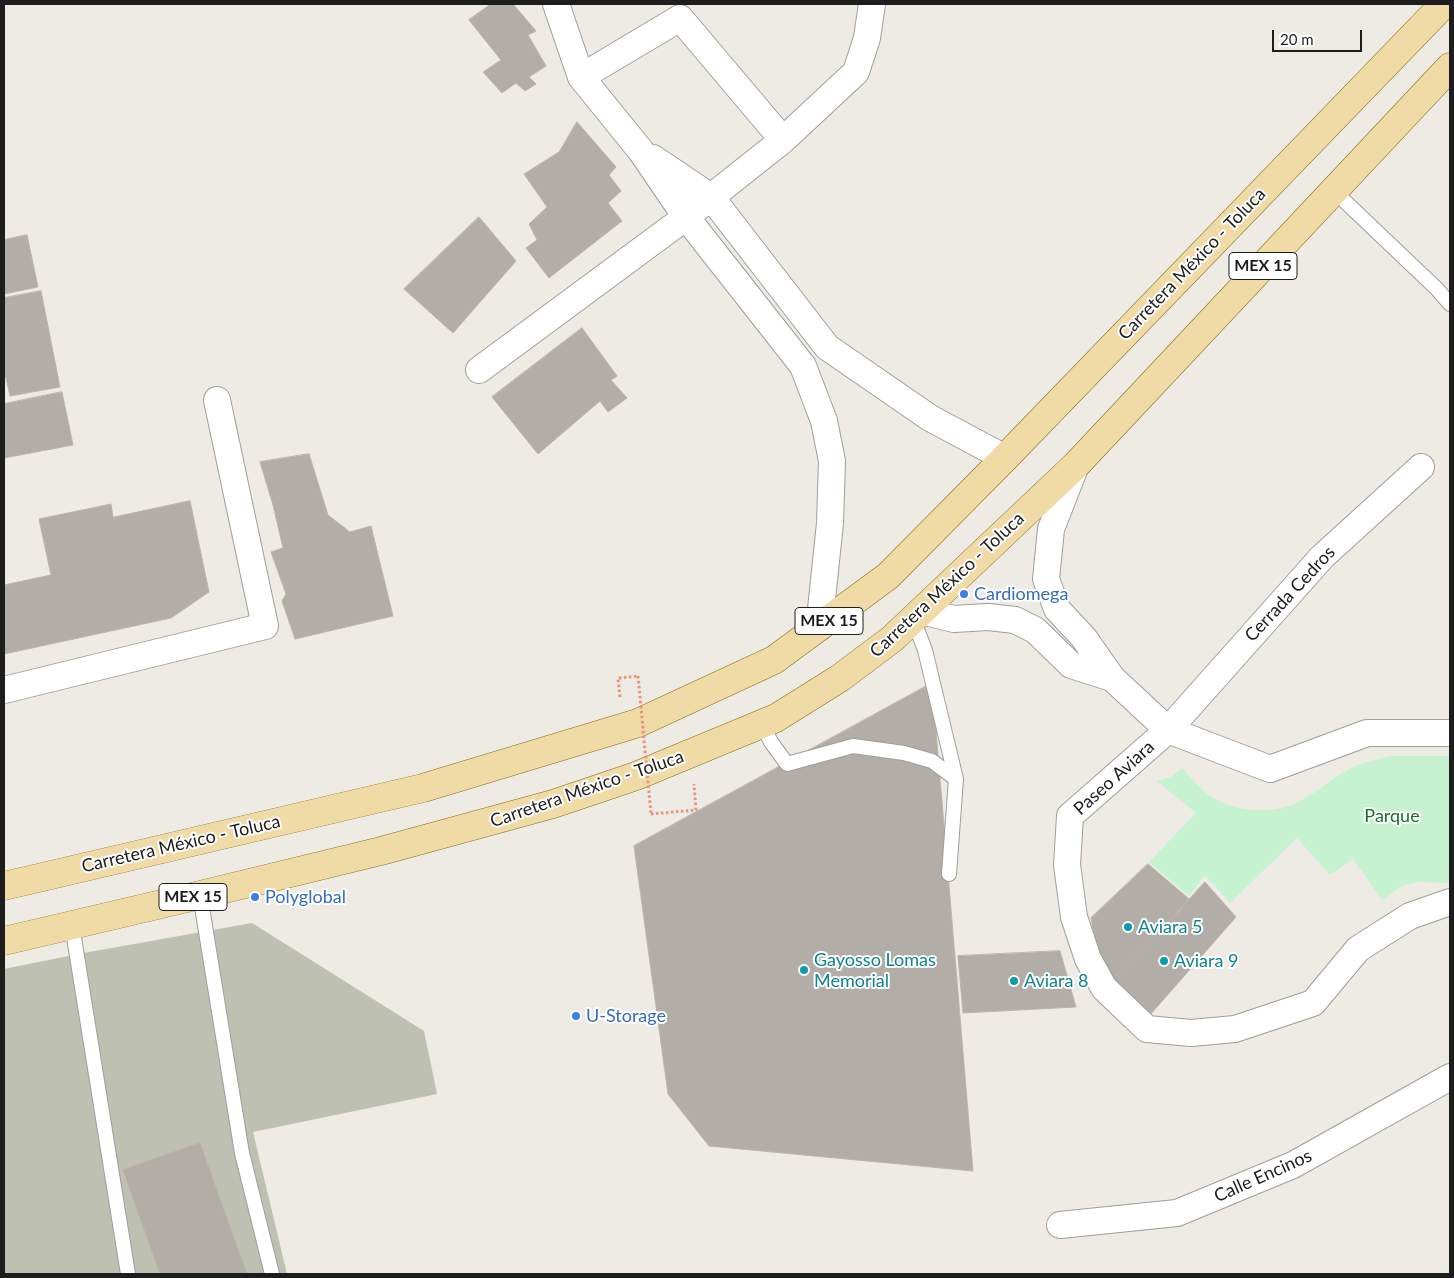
<!DOCTYPE html>
<html>
<head>
<meta charset="utf-8">
<style>
  body { margin:0 }
  #map { position:relative; width:1454px; height:1278px; overflow:hidden; background:#edebe4; font-family:Lato,sans-serif }
  canvas { display:block }
  .frame { position:absolute; inset:0; border:5px solid #1d1d1d; pointer-events:none }
  .scale { position:absolute; left:1272px; top:30px; width:90px; height:22px; box-sizing:border-box; border:2px solid #1d1d1d; border-top:0; padding-left:6px; font-size:15px; line-height:18px; white-space:nowrap; color:#1d1d1d; -webkit-text-stroke:4px #fff; paint-order:stroke }
</style>
</head>
<body>
<div id="map">
<canvas width="1454" height="1278"></canvas>
<div class="frame"></div>
<div class="scale">20 m</div>
</div>
<script>
const ctx = document.querySelector('canvas').getContext('2d');
ctx.lineJoin = 'round';
function fill(path, color) { ctx.fillStyle = color; ctx.fill(path, 'evenodd'); }
function strokePath(path, color, width, dash) { ctx.strokeStyle = color; ctx.lineWidth = width; ctx.lineCap = dash ? 'butt' : 'round'; ctx.setLineDash(dash || []); ctx.stroke(path); }
function write(font, color, halo, rows, align = 'center') {
  ctx.font = font + ' Lato,sans-serif'; ctx.lineWidth = 4; ctx.setLineDash([]); ctx.textBaseline = 'middle'; ctx.strokeStyle = halo; ctx.fillStyle = color; for (const [text, x, y, turn = 0] of rows) {
    ctx.save(); ctx.translate(x, y); ctx.rotate((+turn || 0) * Math.PI / 180); ctx.textAlign = isNaN(turn) ? turn : align; if (halo) ctx.strokeText(text, 0, 0); ctx.fillText(text, 0, 0); ctx.restore();
  }
}
fill(new Path2D(`
  M252 923 424 1031 437 1094 253 1132 287 1274H4V969L78 954Z`), '#bec0b1');
fill(new Path2D(`
  M1391 756H1450V883L1418 882 1402 886 1382 900 1353 859 1330 875 1297 838 1230 903 1205 875 1189 896 1149 862 1196 813 1157 781 1171 777 1182 768C1193 780 1204 794 1219 801 1241 812 1274 814 1296 803 1314 795 1328 781 1344 772 1358 763 1374 760 1391 756Z`), '#c6f2cf');
const building = new Path2D(`
  M491 4H513L536 31 528 35 546 66 529 77 536 84 525 91 516 83 502 93 483 72 501 60 469 20Z
  M577 122 616 167 609 175 621 191 608 203 622 221 549 278 526 248 537 240 529 224 547 207 524 174 559 152Z
  M479 217 516 261 453 333 404 289Z
  M27 235 38 287 4 294V240Z
  M41 291 60 387 10 396 4 369V298Z
  M582 328 617 376 611 380 627 398 608 412 600 401 538 454 492 397Z
  M62 392 73 445 4 458V404Z
  M309 454 328 515 350 532 371 526 393 616 295 639 282 601 286 594 271 552 283 548 273 505 260 462Z
  M190 501 209 592 171 618 4 654V585L51 575 39 519 111 504 113 517Z
  M932 683 973 1171 709 1146 668 1094 634 846Z
  M1148 864 1189 899 1157 935 1104 988 1091 918Z
  M1205 882 1236 917 1142 1024 1104 988 1157 935Z
  M1060 951 1076 1007 963 1013 958 956Z
  M200 1143 247 1274H160L123 1170Z`);
fill(building, '#b2ada7');
strokePath(building, '#bdb4a8', 1);
const service = new Path2D(`
  M1334 191 1437 289 1450 304
  M913 619 925 650 956 779 949 874
  M762 724 771 742 787 764 853 746 904 753 932 761 956 779
  M200 895 242 1153 272 1274
  M72 925 128 1274`);
const minor = new Path2D(`
  M556 4 581 77 641 151 686 217 803 366 824 421 832 461 830 523 819 628
  M581 77 680 18 783 140
  M653 158 711 197 827 347 930 418 1005 458
  M479 370 686 217 783 140 856 72 867 38 872 4
  M1076 465 1051 529 1046 579 1057 609 1084 638 1112 678 1168 730 1270 769 1367 733H1450
  M1421 467 1322 557 1168 730 1070 816 1067 865 1074 917 1088 959 1104 988 1147 1029 1191 1033 1235 1029 1313 1003 1358 949 1410 916 1450 902
  M921 611 954 619 988 617 1015 620 1035 630 1071 665 1112 678
  M4 690 265 626 217 400
  M1060 1225 1177 1213 1293 1165 1450 1077`);
const primary = new Path2D(`
  M4 886 423 788 638 723 774 660 888 576 1005 458 1444 4
  M4 941 200 895 381 851 553 804 636 776 776 718 840 678 892 639 1076 465 1450 67`);
strokePath(service, '#9e9e9e', 16);
strokePath(minor, '#9e9e9e', 28);
strokePath(primary, '#846d12', 29);
strokePath(new Path2D(`
  M620 697 618 678 638 676
  M651 814 696 810 694 784`), '#e89379', 3, [2.5, 2.5]);
strokePath(service, '#fff', 14);
strokePath(minor, '#fff', 26);
strokePath(primary, '#f0daa6', 28);
strokePath(new Path2D(`
  M638 676 651 814`), '#e89379', 3, [2.5, 2.5]);
for (const [x, y, r, color] of [
  [964,594,5,"#3f7fe0"],
  [255,897,5,"#3f7fe0"],
  [1128,927,5,"#0f9aa8"],
  [1164,961,5,"#0f9aa8"],
  [804,970,5,"#0f9aa8"],
  [1014,981,5,"#0f9aa8"],
  [576,1016,5,"#3f7fe0"]
]) { const dot = new Path2D(); dot.arc(x, y, r, 0, 2 * Math.PI); ctx.fillStyle = color; ctx.fill(dot); strokePath(dot, '#fff', 2); }
for (const [x, y, w] of [
  [1263,266,68],
  [829,621,68],
  [193,897,68]
]) { const box = new Path2D(); box.roundRect(x - w / 2, y - 13.5, w, 27, 4); ctx.fillStyle = '#fff'; ctx.fill(box); strokePath(box, '#1d1d1d', 1); }
write('bold 16px', '#1d1d1d', null, [
  ["MEX 15",1263,266],
  ["MEX 15",829,621],
  ["MEX 15",193,897]
]);
write('18px', '#1d1d1d', '#fff', [
  ["Carretera México - Toluca",1192,264,-46],
  ["Carretera México - Toluca",947,585,-43],
  ["Cerrada Cedros",1290,594,-47],
  ["Paseo Aviara",1114,778,-42],
  ["Carretera México - Toluca",587,789,-19],
  ["Carretera México - Toluca",181,844,-13],
  ["Calle Encinos",1263,1176,-24]
]);
write('18px', '#366cbe', '#fff', [
  ["Cardiomega",974,594],
  ["Polyglobal",265,897],
  ["U-Storage",586,1016]
], 'left');
write('18px', '#186e2a', '#fff', [
  ["Parque",1392,816]
]);
write('18px', '#0d838f', '#fff', [
  ["Aviara 5",1138,927],
  ["Gayosso Lomas",814,960],
  ["Memorial",814,981],
  ["Aviara 9",1174,961],
  ["Aviara 8",1024,981]
], 'left');
</script>
</body>
</html>
